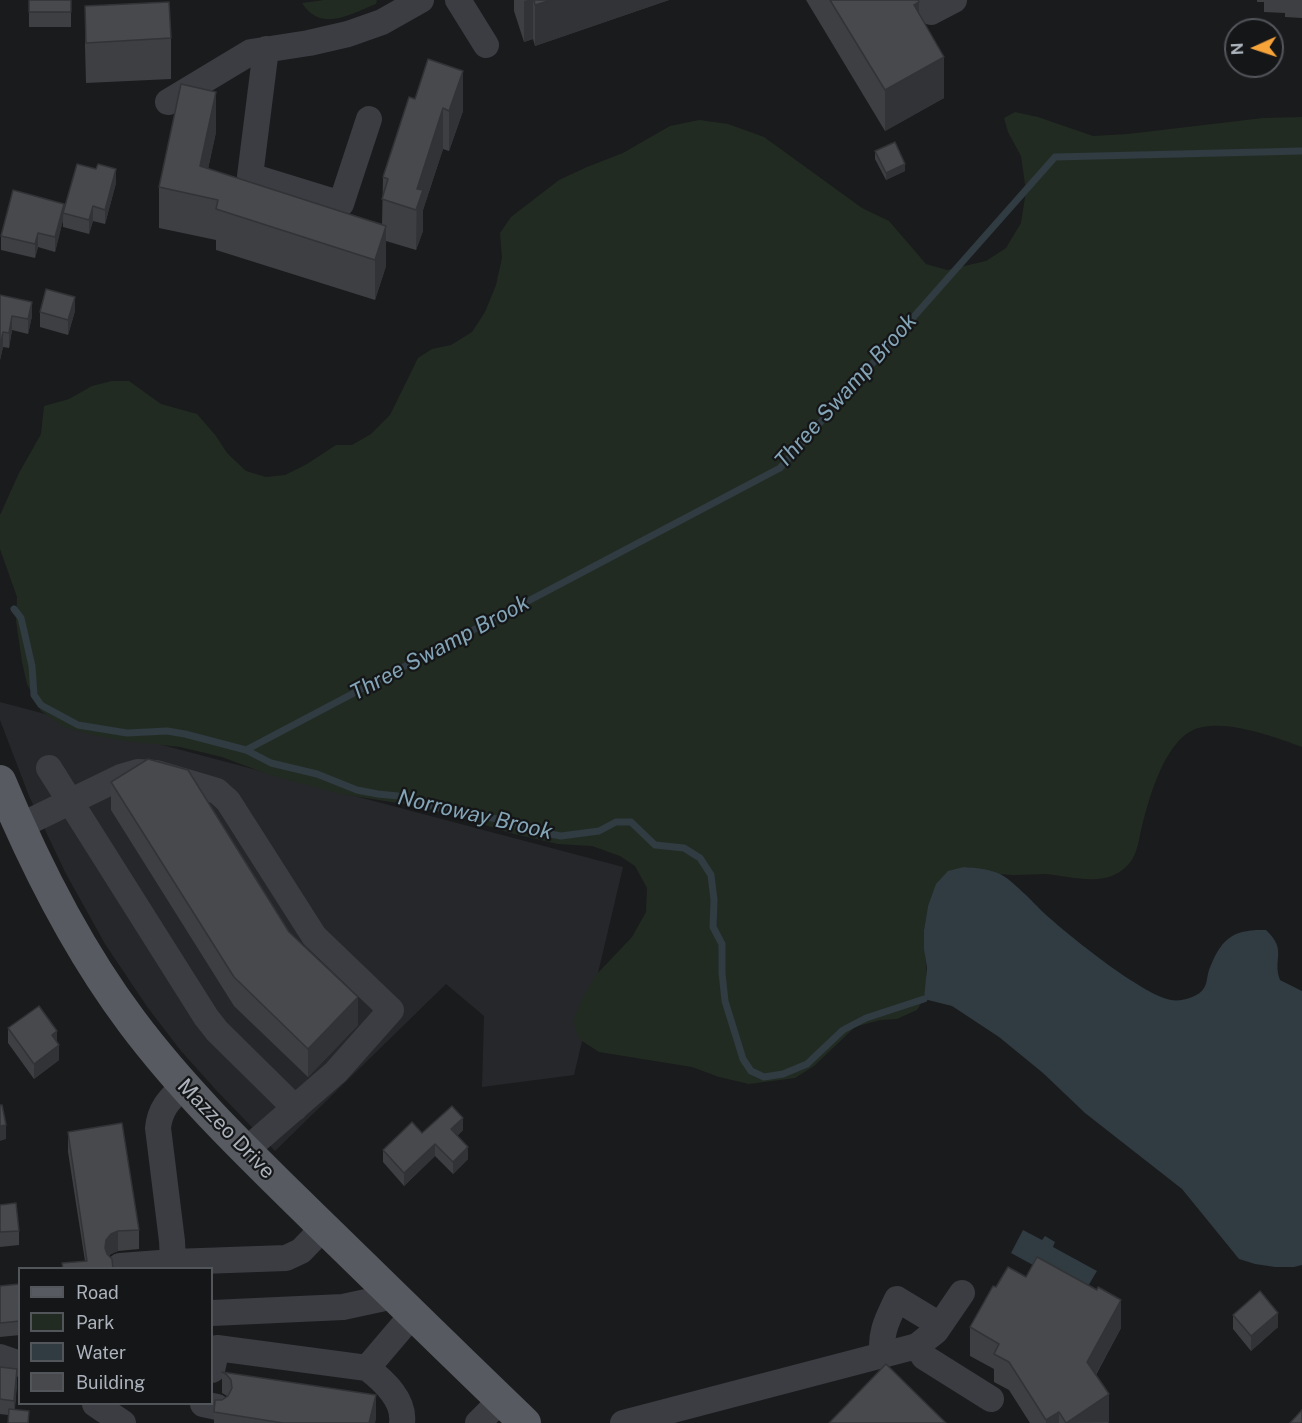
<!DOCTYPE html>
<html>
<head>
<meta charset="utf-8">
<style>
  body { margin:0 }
  #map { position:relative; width:1302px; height:1423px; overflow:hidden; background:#1a1b1d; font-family:"Public Sans",sans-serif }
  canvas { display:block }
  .legend { position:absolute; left:18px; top:1267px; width:195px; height:138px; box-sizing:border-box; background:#151618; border:2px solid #52555a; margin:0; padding:8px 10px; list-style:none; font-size:18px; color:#adb3bc }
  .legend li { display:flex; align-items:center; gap:12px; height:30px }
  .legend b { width:30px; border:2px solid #52555a }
  .north { position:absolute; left:1224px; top:18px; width:60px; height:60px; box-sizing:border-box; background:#151618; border:2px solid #52555a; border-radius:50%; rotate:267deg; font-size:16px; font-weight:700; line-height:24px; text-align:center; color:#adb3bc }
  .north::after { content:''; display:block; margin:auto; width:21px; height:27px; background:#f6a339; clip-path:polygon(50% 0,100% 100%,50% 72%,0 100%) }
</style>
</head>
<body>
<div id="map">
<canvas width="1302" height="1423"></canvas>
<ul class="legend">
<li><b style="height:8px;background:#575a61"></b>Road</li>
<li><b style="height:16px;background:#222b22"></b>Park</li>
<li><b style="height:16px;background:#303b42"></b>Water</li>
<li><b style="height:16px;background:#47494d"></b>Building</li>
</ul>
<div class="north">N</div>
</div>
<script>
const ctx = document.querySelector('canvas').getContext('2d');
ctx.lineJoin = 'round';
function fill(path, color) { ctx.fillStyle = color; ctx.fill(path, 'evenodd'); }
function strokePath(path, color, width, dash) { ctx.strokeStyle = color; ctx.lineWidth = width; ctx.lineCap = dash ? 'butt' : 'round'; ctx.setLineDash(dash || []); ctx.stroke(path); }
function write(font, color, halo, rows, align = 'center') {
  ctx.font = font + ' "Public Sans",sans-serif'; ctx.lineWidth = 4.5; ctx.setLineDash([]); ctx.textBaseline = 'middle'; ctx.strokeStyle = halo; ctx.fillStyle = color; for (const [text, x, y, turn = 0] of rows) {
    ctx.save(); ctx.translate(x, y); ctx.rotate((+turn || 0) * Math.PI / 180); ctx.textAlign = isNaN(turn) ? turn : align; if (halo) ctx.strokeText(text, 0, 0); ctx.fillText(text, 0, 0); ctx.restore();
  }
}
fill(new Path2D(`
  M0 702 623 867 574 1075 482 1087 484 1016 446 984 275 1151 216 1090 181 1051 148 1008 105 944 65 872 29 796 0 720Z`), '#26272a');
fill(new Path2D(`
  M324 0H377L376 4C350 14 321 33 302 3Z
  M1015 112 1038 117 1093 136 1128 134 1263 118 1302 117V747C1275 737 1219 716 1191 731 1165 745 1150 794 1143 822 1137 844 1139 863 1114 875 1095 884 1066 876 1046 874 1031 874 1015 876 1000 874 988 872 976 868 964 867L928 906 924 930 927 982 924 999 917 1010 897 1019 880 1020 855 1027 814 1066 795 1078 749 1084 719 1077 692 1067 599 1052 579 1039 573 1021 581 1001 595 976 632 937 646 912 647 888 635 866 620 856 592 846 558 844 510 833 463 818 404 804 341 794 270 775 222 757 180 747 126 741 93 735 64 727 41 711 27 684 22 662 16 621 17 597 0 549V515L19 473 41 434 44 406 69 399 92 386 112 381H129L161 404 197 414 216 436 227 453 246 471 266 477 285 475 307 464 336 445H352L371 434 390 415 418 358 432 349 451 345 472 332 485 312 496 285 502 258 500 233 511 217 559 180 587 167 623 153 670 126 699 120 728 124 764 137 862 208 889 221 926 264 947 270 986 261 1006 248 1021 223 1026 191 1021 156 1008 132 1004 118Z`), '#222b22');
fill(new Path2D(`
  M964 867C976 868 989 869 1000 874 1011 879 1034 903 1044 913 1068 935 1141 994 1171 1000 1181 1002 1199 997 1204 988 1207 984 1207 976 1209 970 1221 939 1232 929 1266 930 1288 951 1272 958 1280 980L1302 991V1265L1294 1267H1275L1255 1264 1239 1259 1182 1189 1085 1113 1043 1073 999 1037 952 1006 924 999 927 968 924 949V930L928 906 936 884 948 871Z
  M1023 1230 1042 1240 1045 1236 1055 1242 1053 1247 1097 1271 1084 1293 1011 1253Z`), '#303b42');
strokePath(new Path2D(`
  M14 609 21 618 24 631 32 666 34 695 41 705 78 725 127 733 167 731 185 734 246 750 271 763 317 774 357 790 378 794 398 796 455 812 504 820 539 832 561 836 599 831 616 822H631L655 845 684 848 700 858 711 875 714 900 713 927 722 944V973L725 1001 743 1059 751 1071 764 1077 783 1074 807 1064 843 1030 866 1018 924 999
  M246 750 780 468 1055 157 1302 151`), '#303b42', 7);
strokePath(new Path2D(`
  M458 0 486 45
  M925 0 931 12 954 0
  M266 49 250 176 341 204 369 119
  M168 102 251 52 309 43 348 34 382 22 421 0
  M49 768 206 1017 217 1031 295 1108
  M20 826 121 777 138 772 156 773 217 791 228 801 314 936 391 1010 336 1072 245 1151
  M173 1262 172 1241 158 1128C160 1108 170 1099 183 1086
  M120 1266 173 1262 286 1258 301 1251 324 1227
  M212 1313 343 1307 394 1296
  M917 1346 924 1357 991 1399
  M883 1355C879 1334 888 1318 897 1299L940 1325
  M0 1357 20 1364
  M212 1370 217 1348 367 1368
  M95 1404 123 1423
  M203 1404 217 1407
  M402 1423C405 1400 384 1381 367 1368L413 1314
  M478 1423 501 1400
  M623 1423 917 1346 936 1331 962 1293`), '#3b3d42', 26);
strokePath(new Path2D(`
  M0 781C35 865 77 949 132 1022 186 1094 250 1155 314 1218 384 1286 454 1355 525 1423`), '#575a61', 32);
fill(new Path2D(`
  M29 0H71V27H29Z
  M514 0H669L535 46 533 39 524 42 514 11Z
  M806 0H918L919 13 944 98 885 131Z
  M1257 0H1302V18L1285 17V13L1264 12V2H1257Z
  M85 6 171 38V79L86 83 85 46Z
  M409 97 463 111 449 151 443 149 423 210V231L416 250 386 241V266L375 300 216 250V240L159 228V187L216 132 208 169 382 224 383 177Z
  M875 151 905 171 886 180 875 159Z
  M116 183 105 224 93 221 89 234 63 227V220L55 252 38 247 35 258 1 250V236L64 211Z
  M0 295 32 316 28 334 12 330 9 348 3 347 0 360Z
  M75 311 68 335 40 327V312Z
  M111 782 289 932 358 1025 308 1077 234 1006 111 810Z
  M8 1028 57 1042 59 1060 34 1079 8 1043Z
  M463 1130 457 1136 468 1159 453 1174 435 1156 404 1186 383 1162V1150L422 1133Z
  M68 1132 139 1230V1249L118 1251 111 1254 109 1256 85 1261 68 1152Z
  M0 1205 19 1231V1245L0 1247Z
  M19 1284 20 1335 0 1337V1286Z
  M996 1287 1121 1328 1096 1375 1109 1422 1108 1423H1030L1009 1390 994 1382V1369L970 1356V1327Z
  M1233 1315 1278 1327 1251 1351 1233 1329Z
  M0 1367 17 1383 15 1409 29 1423 8 1415 0 1414Z
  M222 1372 376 1417 375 1423H214V1412L222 1400 227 1396 222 1393Z`), '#3d3f42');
fill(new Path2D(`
  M528 0H533V39L524 42V1Z
  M551 0H669L535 46V5Z
  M919 2V42L914 5Z
  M944 57V98L885 131V90Z
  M463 71V111L449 151V111Z
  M216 92V132L202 197 200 166Z
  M443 108V149L423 210V231L416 250 417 189Z
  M905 164V171L886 180V173Z
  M116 169V183L105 224V210Z
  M64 204 63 220 55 252V237Z
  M93 206V221L89 234V220Z
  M386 226V266L375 300V260Z
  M38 233V247L35 258V244Z
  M75 297V311L68 335V320Z
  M32 302V316L28 334V319Z
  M12 316V330L9 348V333Z
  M3 332V347L0 360V346Z
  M358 997V1025L308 1077V1049Z
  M57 1031V1045L52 1035Z
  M59 1045V1060L34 1079V1064Z
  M463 1118V1130L451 1142V1129Z
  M6 1125V1139L0 1141V1126Z
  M435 1144V1156L404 1186V1173Z
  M468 1147V1159L453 1174V1162Z
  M118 1231V1251L111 1254 106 1260 105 1248 106 1240 111 1234Z
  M1121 1300V1328L1087 1390V1362Z
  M1278 1313V1327L1251 1351V1336Z
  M17 1369V1383L14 1415V1401Z
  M1109 1394V1422L1066 1423Z
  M376 1395V1417L375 1423H369Z
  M1059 1412V1423H1046V1420Z`), '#323336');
const building = new Path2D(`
  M29 0H71V12H29Z
  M534 0H551L535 5Z
  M830 0H918L919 2 914 5 944 57 885 90Z
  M169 2 171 38 86 43 85 6Z
  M428 59 463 71 449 111 443 108 417 189 423 190 416 210 382 199 388 179 383 177 409 97 415 99Z
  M181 84 216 92 200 166 386 226 375 260 216 209 218 200 159 187Z
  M895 142 905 164 886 173 875 151Z
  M77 164 96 169 98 164 116 169 105 210 93 206 89 220 63 213Z
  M13 190 64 204 55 237 38 233 35 244 1 236Z
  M46 289 75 297 68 320 40 312Z
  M0 295 32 302 28 319 12 316 9 333 3 332 0 346Z
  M148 759 188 770 289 932 358 997 308 1049 234 977 111 782Z
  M39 1006 57 1031 52 1035 59 1045 34 1064 8 1028Z
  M0 1105H2L6 1125 0 1126Z
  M452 1106 463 1118 451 1129 468 1147 453 1162 435 1144 404 1173 383 1150 412 1122 422 1133Z
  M122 1123 139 1230 118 1231 111 1234 106 1240 105 1248 107 1254 112 1259 113 1269H63L62 1263 87 1261 68 1132Z
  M16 1203 19 1231 0 1232V1205Z
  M1037 1257 1097 1290 1098 1287 1121 1300 1087 1362 1109 1394 1066 1423 1059 1412 1046 1420 1009 1362 994 1354 999 1344 970 1327 993 1286 996 1287 1008 1267 1026 1277Z
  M19 1284 20 1321 0 1323V1286Z
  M1260 1291 1278 1313 1251 1336 1233 1315Z
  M886 1364 946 1423H829Z
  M0 1367 17 1369 14 1401 0 1399Z
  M222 1372 376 1395 369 1423H283L214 1412 215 1400H222L228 1396 232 1388 231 1380 227 1375Z
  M9 1409 29 1411 28 1423H8Z
  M1302 1410V1423H1290Z`);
fill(building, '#47494d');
strokePath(building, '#323336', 1.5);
write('21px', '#adb3bc', '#151618', [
  ["Mazzeo Drive",226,1129,46]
]);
write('italic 22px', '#84a5b7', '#151618', [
  ["Three Swamp Brook",846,391,-48],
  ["Three Swamp Brook",440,648,-28],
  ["Norroway Brook",475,815,13]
]);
</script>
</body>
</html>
